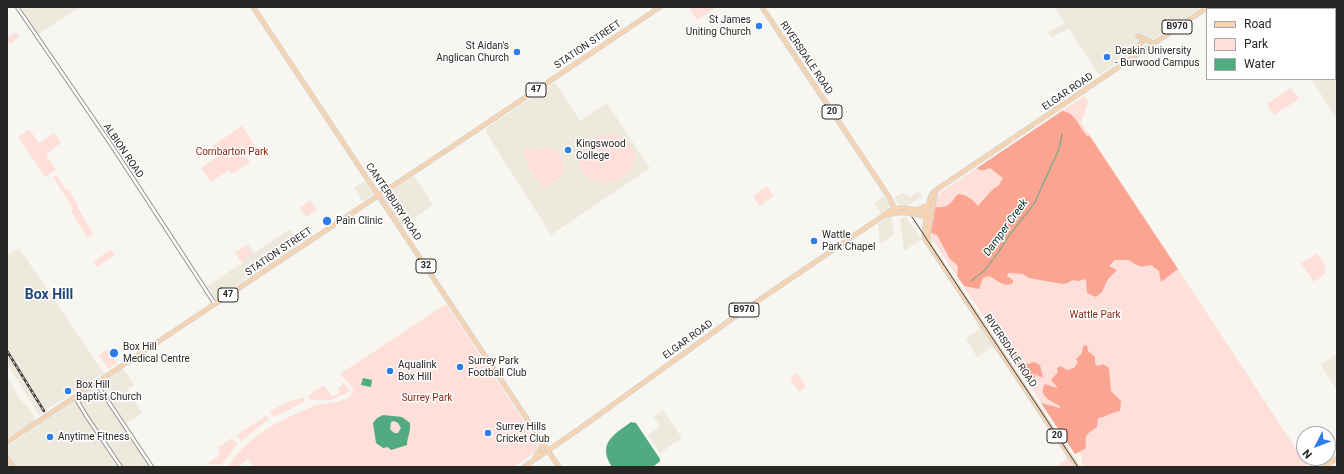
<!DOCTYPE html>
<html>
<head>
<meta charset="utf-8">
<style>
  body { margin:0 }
  #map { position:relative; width:1344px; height:474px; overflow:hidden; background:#f7f6f0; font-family:Roboto,sans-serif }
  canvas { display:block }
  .frame { position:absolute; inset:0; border:8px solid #282725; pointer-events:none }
  .legend { position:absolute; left:1206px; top:8px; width:130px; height:72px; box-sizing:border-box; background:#fff; border:1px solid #a9a9a8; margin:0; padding:5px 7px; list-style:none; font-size:12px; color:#282725 }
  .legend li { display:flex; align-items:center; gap:8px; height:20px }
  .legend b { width:20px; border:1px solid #a9a9a8 }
  .north { position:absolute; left:1296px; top:426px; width:40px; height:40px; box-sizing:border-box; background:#fff; border:1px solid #a9a9a8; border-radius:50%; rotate:228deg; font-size:11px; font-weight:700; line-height:16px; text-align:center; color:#282725 }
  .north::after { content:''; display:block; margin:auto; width:14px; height:18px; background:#2e7de8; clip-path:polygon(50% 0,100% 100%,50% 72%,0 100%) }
</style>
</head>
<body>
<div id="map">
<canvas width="1344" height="474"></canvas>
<div class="frame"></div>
<ul class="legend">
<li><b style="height:5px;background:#f8d3b0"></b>Road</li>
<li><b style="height:11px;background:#fedfd9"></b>Park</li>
<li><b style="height:11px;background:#51aa80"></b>Water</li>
</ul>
<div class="north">N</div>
</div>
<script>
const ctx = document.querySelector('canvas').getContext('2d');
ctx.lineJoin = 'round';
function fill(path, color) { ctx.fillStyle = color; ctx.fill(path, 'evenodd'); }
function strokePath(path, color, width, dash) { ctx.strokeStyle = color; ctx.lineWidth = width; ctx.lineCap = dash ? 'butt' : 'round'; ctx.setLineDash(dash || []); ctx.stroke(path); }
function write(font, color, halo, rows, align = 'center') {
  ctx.font = font + ' Roboto,sans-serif'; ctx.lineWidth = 3; ctx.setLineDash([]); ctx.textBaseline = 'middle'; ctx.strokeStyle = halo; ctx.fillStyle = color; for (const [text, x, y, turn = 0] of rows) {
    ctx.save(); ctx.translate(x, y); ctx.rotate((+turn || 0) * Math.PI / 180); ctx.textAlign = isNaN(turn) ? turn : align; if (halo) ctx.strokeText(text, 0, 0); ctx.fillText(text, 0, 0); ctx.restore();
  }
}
fill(new Path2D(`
  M21 7H80L38 34Z
  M1054 7H1202L1099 75 1069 29 1059 33 1052 38 1048 32 1065 23Z
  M1263 7H1337V119L1311 79H1335V9H1264Z
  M555 82 580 121 607 103 650 168 551 235 486 132 487 128Z
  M414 176 433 205 402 226 382 197Z
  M364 181 373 194 371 196 363 202 354 188Z
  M919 191 922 196 909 205 898 204 894 198 902 193 910 197Z
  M884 196 891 206 881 214 874 203Z
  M905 216 922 239 904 251 900 219Z
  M889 217 892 219 894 234 880 244 878 224Z
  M290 229 300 244 215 299 207 286 242 263 235 253 248 244 254 253Z
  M19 248 104 373 39 415 7 363V256Z
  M981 328 993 346 977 357 966 339Z
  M1337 354V390L1322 367V364Z
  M123 368 134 385 128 389 142 413 123 426 150 467H16L7 453V446Z
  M7 377 21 400 30 409 35 418 34 421 7 438Z
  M663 410 682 438 660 453 648 435 660 426 654 417Z`), '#edeadd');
fill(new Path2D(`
  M688 7H717L697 20Z
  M16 32 19 37 10 44 7 38Z
  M1291 88 1299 99 1274 115 1267 104Z
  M1084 96 1088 102 1081 122 1308 467H1083L1081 463 1082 456 1079 452 1075 454 933 240C928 226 933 204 941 192Z
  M242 126 257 149 246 156 250 163 231 174 229 170 211 182 201 168 218 156 211 147Z
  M29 129 39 143 54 133 61 143 46 154 56 170 45 177 18 137Z
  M608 135C652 137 637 187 601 182 565 177 576 137 608 135Z
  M550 145 562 157 564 171 559 178 543 188 541 183 535 179 523 153 526 147 531 149H538L540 151Z
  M57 175 65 189H68L79 206 77 207 93 233 87 237 71 211 73 209 53 177Z
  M767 186 774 196 759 206 753 196Z
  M310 200 317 210 306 217 300 208Z
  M246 246 251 254 241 261 236 253Z
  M111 249 115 255 97 267 94 261Z
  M1317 254 1326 266 1323 268 1326 273 1314 282 1301 263Z
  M446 304 539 444 534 453 514 467H254L248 459 237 467H228C245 440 269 426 297 413 303 411 308 408 314 406 325 402 347 404 353 392V388L340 374Z
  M108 349 117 363 108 369 99 355Z
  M797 373 806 387 799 392 792 382 791 377Z
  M344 383 349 389V392L331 400H311L308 396 324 385 331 395 334 396 340 392 338 388Z
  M304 397V401L302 403 274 417 270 412 285 403Z
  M267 415 269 419 241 441 237 435Z
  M232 438 237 444 236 446 222 464 213 465 208 463 221 454 218 448Z
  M1068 458 1073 467H1055Z`), '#fedfd9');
fill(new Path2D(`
  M1062 111C1077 113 1078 127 1088 137L1089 135 1178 269 1161 282 1159 271 1151 265C1141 268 1138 266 1129 260H1115L1109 266 1117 270 1108 279 1102 292 1096 297 1087 293 1086 279 1078 281 1072 280 1068 283 1063 284 1029 278 1023 274 1008 273 1007 276 1013 280V283C1003 288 998 280 989 276L983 278 979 289 964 286 957 276 958 266 950 259 937 235 931 233 935 207C949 208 949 205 958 194 967 195 971 198 978 206L992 190 999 185 1003 178 990 168C985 170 981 172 977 168Z
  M1002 337 1022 361 1028 364 1034 362 1040 365 1043 378 1035 374V380L1028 375 1027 382 998 338Z
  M1087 345 1088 351 1095 357V364L1098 366 1103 364 1109 368 1111 391 1121 401 1120 411C1111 412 1107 417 1098 418L1097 427C1086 434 1085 435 1086 448L1075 454 1041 403 1060 408V406C1052 402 1037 395 1045 384L1057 388V387L1051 380 1058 372 1057 368 1061 366 1067 370 1074 368 1078 362 1076 359 1082 353 1083 346Z`), '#fba492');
fill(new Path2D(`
  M363 378 372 380 371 387 361 385Z
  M383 415 402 417 410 423C411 432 407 437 407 445L391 450 388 447 383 448 376 443 373 423 377 418ZM394 421 398 423 401 428 398 433H394L390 429 391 422Z
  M631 422 636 423 660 459V461L653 467H612C597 444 613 435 631 422Z`), '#51aa80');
strokePath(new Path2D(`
  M971 281 985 270 998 253 1008 237 1034 204 1059 149 1062 134`), '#51aa80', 1);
const tertiary = new Path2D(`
  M17 7 110 143 215 304
  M96 383 152 467
  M75 397 87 417 121 467`);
const primary = new Path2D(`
  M253 7 559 467
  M762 7 889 197 896 212
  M1138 36 1153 43
  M1132 57 1142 41
  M916 210 929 205
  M885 216C904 210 908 213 927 217
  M929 243 928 233 936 190
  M7 442 447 150 660 7
  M7 458 13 467
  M535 458 542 446V441
  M524 467 582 427 740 313 883 216C898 201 913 210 931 214
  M1077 467 925 239C923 232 928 200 932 194 934 192 937 190 939 188L1208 7
  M1324 467 1337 458`);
strokePath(tertiary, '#92908b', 4.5);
strokePath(primary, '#d4d4d3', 5.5);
strokePath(tertiary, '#fff', 2.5);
strokePath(primary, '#f8d3b0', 3.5);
strokePath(new Path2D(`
  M912 217 1078 467`), '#3e3d3a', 1);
const rail = new Path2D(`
  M7 351 44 411`);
strokePath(rail, '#3e3d3a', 2.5);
strokePath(rail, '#fff', 1, [3]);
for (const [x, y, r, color] of [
  [759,26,4,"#2e7de8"],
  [517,52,4,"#2e7de8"],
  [1107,57,4,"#2e7de8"],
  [568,150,4,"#2e7de8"],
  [327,221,5,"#2e7de8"],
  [814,241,4,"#2e7de8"],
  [114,353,5,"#2e7de8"],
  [460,367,4,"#2e7de8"],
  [390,371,4,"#2e7de8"],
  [68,391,4,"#2e7de8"],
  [488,433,4,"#2e7de8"],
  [50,437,4,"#2e7de8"]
]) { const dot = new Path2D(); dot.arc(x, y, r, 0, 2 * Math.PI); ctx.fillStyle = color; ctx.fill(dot); strokePath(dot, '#fff', 1.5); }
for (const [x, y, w] of [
  [1177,27,30],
  [536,90,20],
  [832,112,20],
  [426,266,20],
  [228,295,20],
  [744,310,30],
  [1057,436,20]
]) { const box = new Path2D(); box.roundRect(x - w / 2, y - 7, w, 14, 3); ctx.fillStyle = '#fff'; ctx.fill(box); strokePath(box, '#282725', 1); }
write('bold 9px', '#282725', null, [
  ["B970",1177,27],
  ["47",536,90],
  ["20",832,112],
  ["32",426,266],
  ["47",228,295],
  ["B970",744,310],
  ["20",1057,436]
]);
write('10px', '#282725', '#fff', [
  ["St James",751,20,"right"],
  ["Uniting Church",751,32,"right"],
  ["St Aidan's",509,46,"right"],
  ["Anglican Church",509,58,"right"],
  ["Deakin University",1115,51],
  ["- Burwood Campus",1115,63],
  ["Kingswood",576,144],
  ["College",576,156],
  ["Pain Clinic",336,221],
  ["Wattle",822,235],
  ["Park Chapel",822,247],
  ["Box Hill",123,347],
  ["Medical Centre",123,359],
  ["Surrey Park",468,361],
  ["Football Club",468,373],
  ["Aqualink",398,365],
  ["Box Hill",398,377],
  ["Box Hill",76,385],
  ["Baptist Church",76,397],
  ["Surrey Hills",496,427],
  ["Cricket Club",496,439],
  ["Anytime Fitness",58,437]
], 'left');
write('10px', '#282725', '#fff', [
  ["STATION STREET",588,45,-34],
  ["RIVERSDALE ROAD",806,58,56],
  ["ELGAR ROAD",1068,92,-34],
  ["ALBION ROAD",123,151,56],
  ["CANTERBURY ROAD",393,202,56],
  ["STATION STREET",279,252,-34],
  ["ELGAR ROAD",688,340,-36],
  ["RIVERSDALE ROAD",1010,351,56]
]);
write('10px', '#892615', '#fff', [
  ["Combarton Park",232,152],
  ["Wattle Park",1095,315],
  ["Surrey Park",427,398]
]);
write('italic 11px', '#093120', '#fff', [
  ["Damper Creek",1006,228,-54]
]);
write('bold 14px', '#21477c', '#fff', [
  ["Box Hill",49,295]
]);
</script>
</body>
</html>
